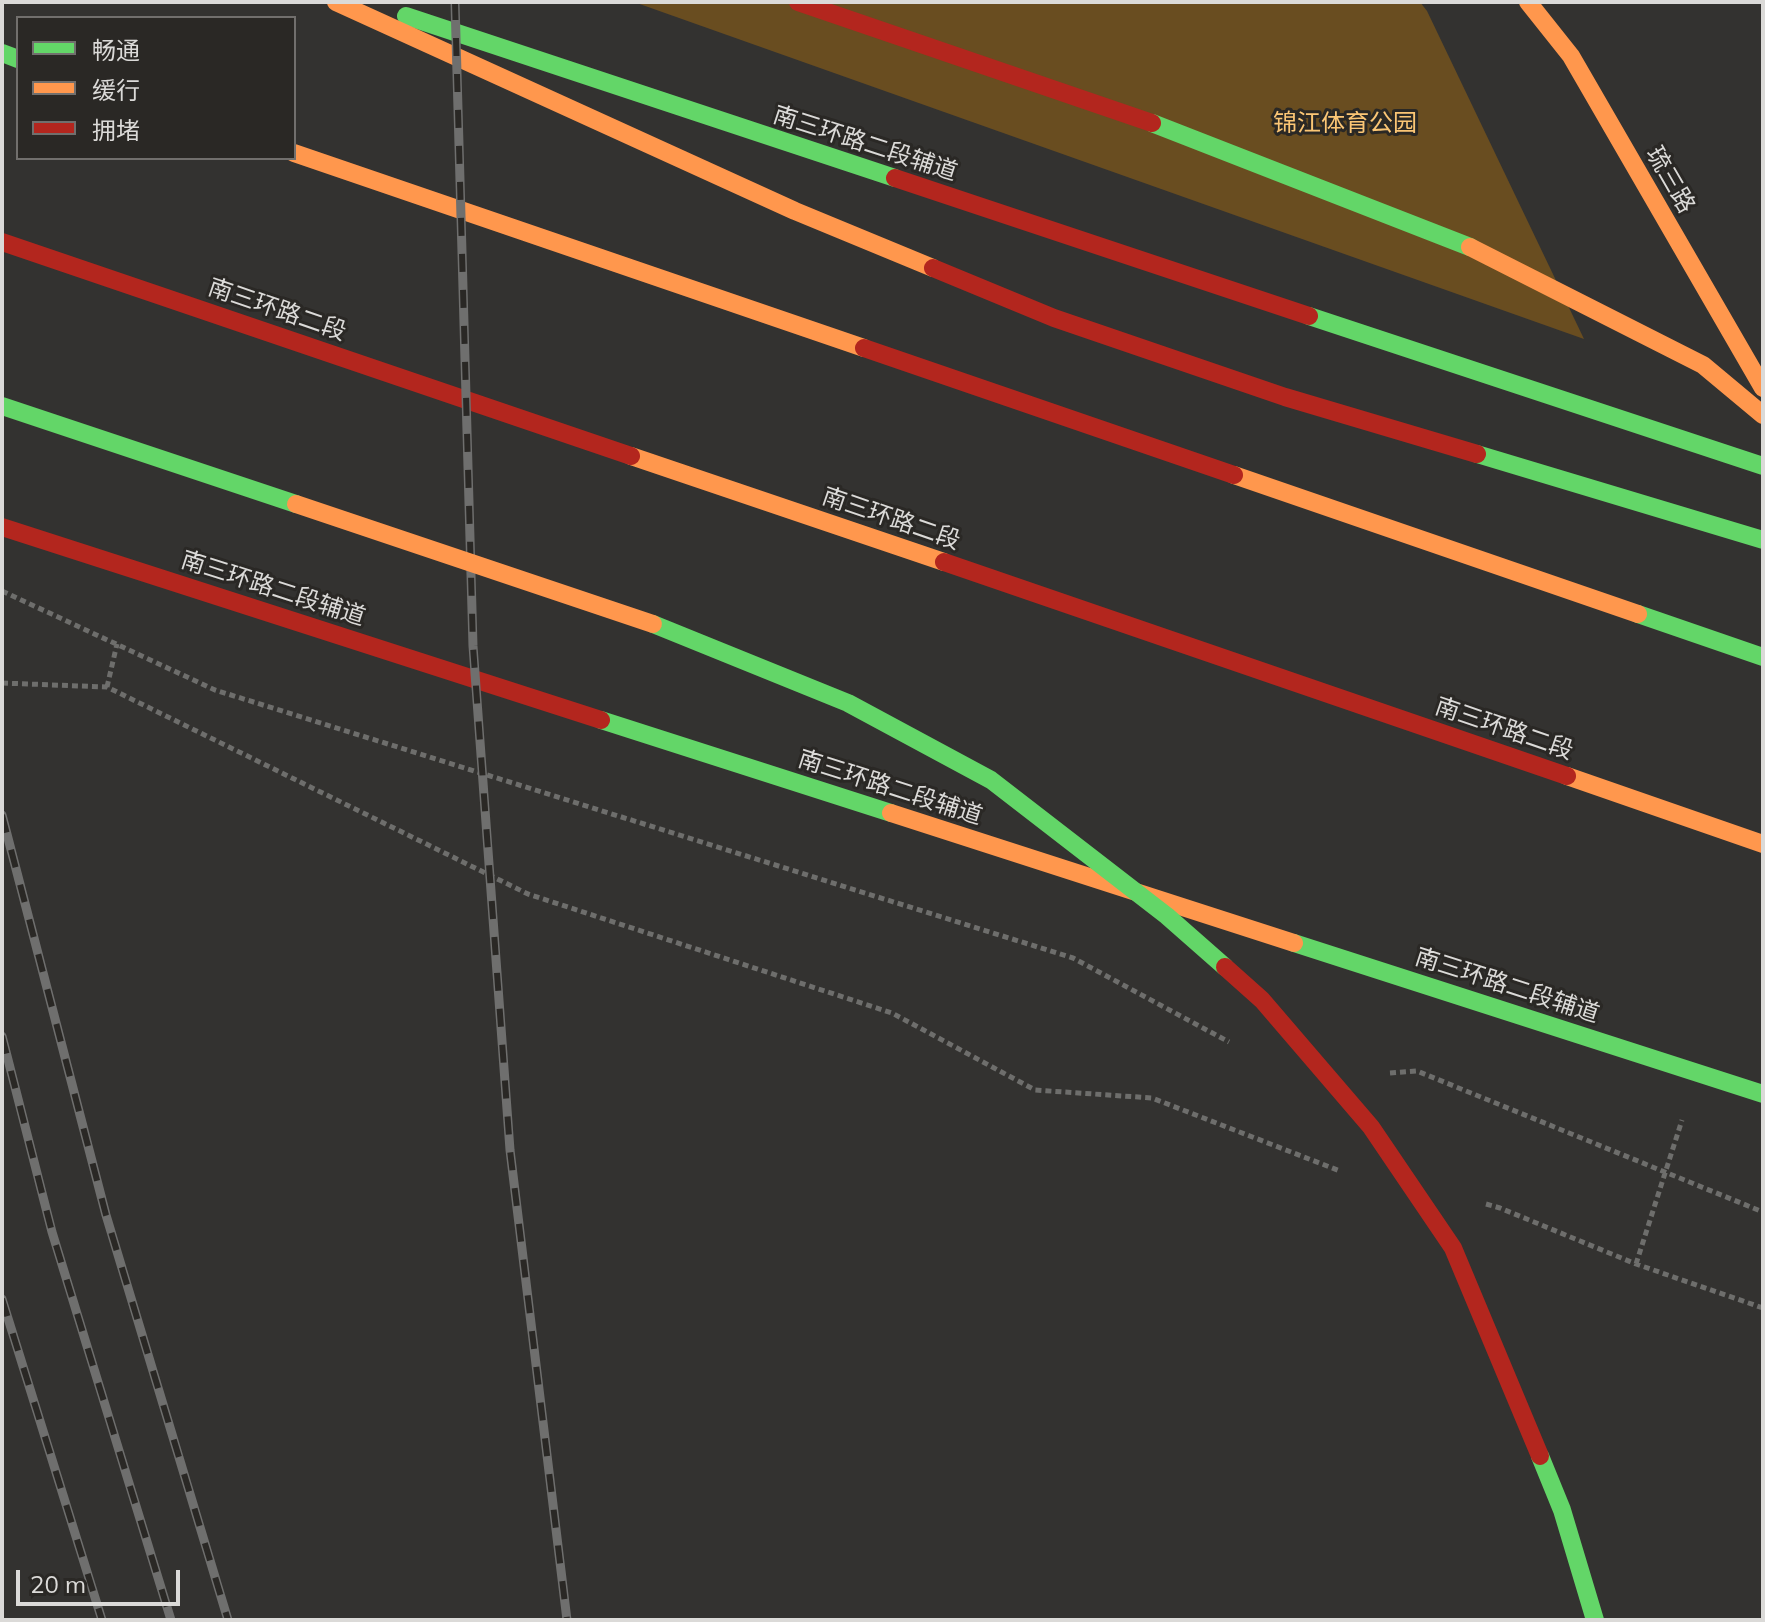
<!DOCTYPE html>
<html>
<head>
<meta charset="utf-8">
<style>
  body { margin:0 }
  #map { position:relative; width:1765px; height:1622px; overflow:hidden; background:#333230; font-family:Mulish,"Noto Sans SC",sans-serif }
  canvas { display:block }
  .frame { position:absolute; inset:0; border:4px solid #dbdad8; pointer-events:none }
  .legend { position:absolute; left:16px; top:16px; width:280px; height:144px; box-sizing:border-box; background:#2a2825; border:2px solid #716f6d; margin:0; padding:10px 14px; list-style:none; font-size:24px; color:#dbdad8 }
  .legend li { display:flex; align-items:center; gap:16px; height:40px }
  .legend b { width:40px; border:2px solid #716f6d }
  .scale { position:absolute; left:16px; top:1570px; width:164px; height:36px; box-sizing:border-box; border:4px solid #dbdad8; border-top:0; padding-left:10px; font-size:24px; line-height:28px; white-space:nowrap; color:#dbdad8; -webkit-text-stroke:6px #2a2825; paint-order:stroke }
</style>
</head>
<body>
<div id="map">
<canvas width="1765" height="1622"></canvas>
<div class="frame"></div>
<ul class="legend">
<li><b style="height:10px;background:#63d668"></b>畅通</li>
<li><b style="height:10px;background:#ff974d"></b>缓行</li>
<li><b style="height:10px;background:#b3261e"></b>拥堵</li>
</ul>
<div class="scale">20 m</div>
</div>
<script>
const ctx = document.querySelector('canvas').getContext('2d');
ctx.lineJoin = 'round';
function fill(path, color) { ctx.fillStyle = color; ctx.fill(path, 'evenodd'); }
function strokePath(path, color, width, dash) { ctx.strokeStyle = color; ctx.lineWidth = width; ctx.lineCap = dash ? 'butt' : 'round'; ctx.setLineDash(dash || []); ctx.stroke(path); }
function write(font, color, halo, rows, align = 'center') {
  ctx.font = font + ' Mulish,"Noto Sans SC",sans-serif'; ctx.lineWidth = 6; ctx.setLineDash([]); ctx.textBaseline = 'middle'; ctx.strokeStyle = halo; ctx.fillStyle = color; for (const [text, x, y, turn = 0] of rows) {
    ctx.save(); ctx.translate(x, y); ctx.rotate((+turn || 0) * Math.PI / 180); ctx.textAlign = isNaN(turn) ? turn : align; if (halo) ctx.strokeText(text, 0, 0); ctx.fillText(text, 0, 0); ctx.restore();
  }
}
fill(new Path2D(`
  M634 2H1420L1427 11 1584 339Z`), '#694d20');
strokePath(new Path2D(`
  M2 591 215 690 1073 958 1229 1042
  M2 683 107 687 528 894 892 1013 1035 1090 1152 1098 1340 1171
  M107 687 117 644
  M1390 1073 1417 1071 1763 1212
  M1486 1204 1500 1208 1636 1264 1763 1308
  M1636 1264 1682 1120`), '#6e6e6c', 5, [6, 4]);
strokePath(new Path2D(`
  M406 16 895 178
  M2 53 18 59
  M1152 123 1470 247
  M1309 316 1763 466
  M1477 454 1763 540
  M1638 614 1763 657
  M601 720 891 813
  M1294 943 1763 1094`), '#63d668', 18);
strokePath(new Path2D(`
  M336 2 795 211 933 268
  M1528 2 1571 56 1763 388
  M294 153 864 348
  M1470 247 1703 365 1763 415
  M631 456 944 562
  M1234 475 1638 614
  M1567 776 1763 844
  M891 813 1294 943`), '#ff974d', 18);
strokePath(new Path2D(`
  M798 2 1152 123
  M895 178 1309 316
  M2 242 631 456
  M933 268 1054 318 1285 397 1477 454
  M864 348 1234 475
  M2 527 601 720
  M944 562 1567 776`), '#b3261e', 18);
const rail = new Path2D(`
  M455 2 473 646 510 1150 567 1620
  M2 815 106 1215 228 1620
  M2 1036 52 1232 171 1620
  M2 1299 102 1620`);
strokePath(rail, '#6f6f6e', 9);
strokePath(rail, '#2a2825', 6, [18]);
strokePath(new Path2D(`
  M2 406 296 504
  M653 624 848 703 991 780 1167 916 1225 967
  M1540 1456 1562 1510 1595 1620`), '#63d668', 18);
strokePath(new Path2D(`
  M296 504 653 624`), '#ff974d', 18);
strokePath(new Path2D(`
  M1225 967 1262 1000 1371 1127 1453 1248 1540 1456`), '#b3261e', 18);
write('24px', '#fbc675', '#2a2825', [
  ["锦江体育公园",1345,124]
]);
write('24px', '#dbdad8', '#2a2825', [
  ["南三环路二段辅道",865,144,18],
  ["琉三路",1670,180,60],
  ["南三环路二段",277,310,19],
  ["南三环路二段",891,519,19],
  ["南三环路二段辅道",273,589,18],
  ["南三环路二段",1504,729,19],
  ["南三环路二段辅道",890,788,18],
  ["南三环路二段辅道",1507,986,18]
]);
</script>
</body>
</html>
